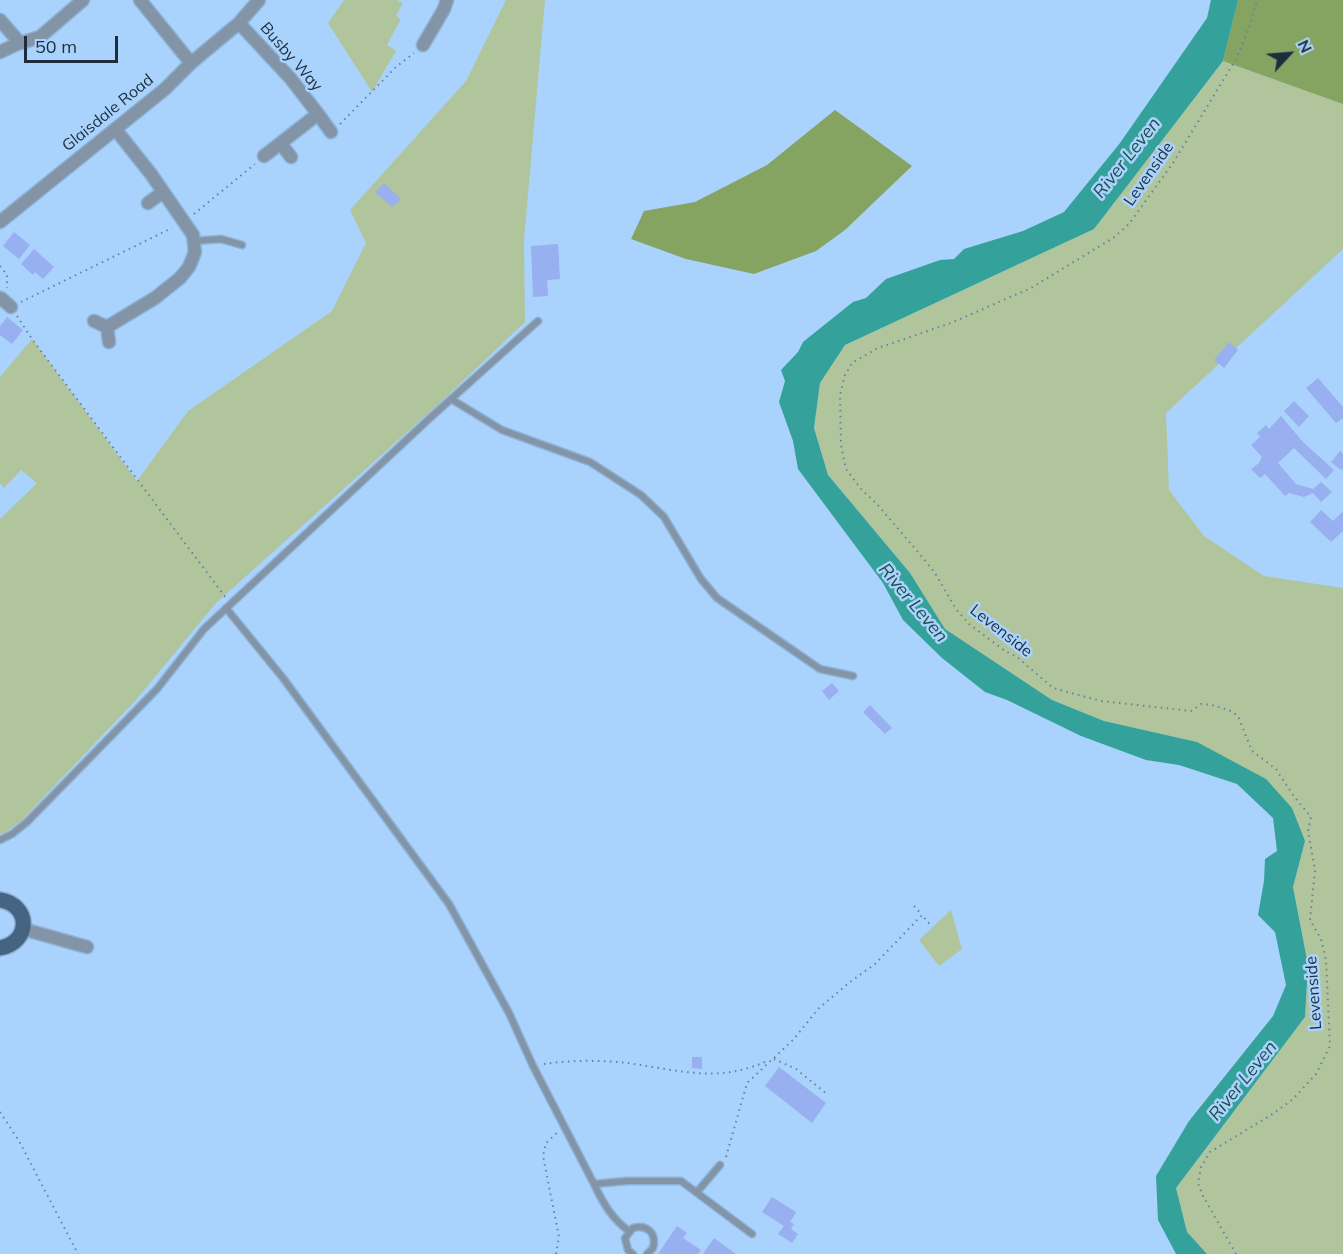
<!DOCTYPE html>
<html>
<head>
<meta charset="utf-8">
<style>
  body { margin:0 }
  #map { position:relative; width:1343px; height:1254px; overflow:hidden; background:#a9d3fc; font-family:Mulish,sans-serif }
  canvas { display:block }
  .north { position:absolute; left:1259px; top:24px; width:60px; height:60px; -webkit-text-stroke:4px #a9d3fc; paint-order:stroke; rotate:64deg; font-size:16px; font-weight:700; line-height:24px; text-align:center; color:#1d2d3d }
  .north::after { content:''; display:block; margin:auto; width:21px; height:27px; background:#1d2d3d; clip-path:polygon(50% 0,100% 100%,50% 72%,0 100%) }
  .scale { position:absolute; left:24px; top:36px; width:94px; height:27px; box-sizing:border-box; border:3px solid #1d2d3d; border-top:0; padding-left:8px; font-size:18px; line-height:21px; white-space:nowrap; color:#1d2d3d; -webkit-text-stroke:4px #a9d3fc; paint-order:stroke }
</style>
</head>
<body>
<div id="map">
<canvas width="1343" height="1254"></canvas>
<div class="north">N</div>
<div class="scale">50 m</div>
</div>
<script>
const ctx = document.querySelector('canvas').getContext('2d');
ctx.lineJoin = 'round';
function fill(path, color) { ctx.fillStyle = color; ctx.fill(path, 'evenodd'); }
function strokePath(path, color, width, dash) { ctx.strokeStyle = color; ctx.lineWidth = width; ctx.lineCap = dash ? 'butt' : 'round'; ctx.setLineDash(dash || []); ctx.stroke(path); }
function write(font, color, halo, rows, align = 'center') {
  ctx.font = font + ' Mulish,sans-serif'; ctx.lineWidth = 5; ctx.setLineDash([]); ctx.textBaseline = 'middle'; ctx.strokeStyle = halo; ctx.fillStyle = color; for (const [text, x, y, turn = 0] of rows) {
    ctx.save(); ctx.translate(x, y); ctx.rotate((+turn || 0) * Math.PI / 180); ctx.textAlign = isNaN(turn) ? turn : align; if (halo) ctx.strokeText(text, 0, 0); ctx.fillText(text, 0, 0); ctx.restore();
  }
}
fill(new Path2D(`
  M344 0H397L403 3 396 16 401 19 387 45 396 51 372 92 328 23Z
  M506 0H545L524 240 525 322 443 400 216 603 135 701 21 821 4 833 0 834V519L37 483 21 470 4 488 0 483V377L32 339 137 481 188 411 332 311 366 243 350 210 466 81Z
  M1238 0H1343V249L1166 413 1169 490 1204 536 1264 576 1343 588V1254H1207L1187 1232 1176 1188 1305 1017 1308 965 1293 887 1305 841 1197 742 1104 721 1052 700 944 629 910 573 828 475 814 428 820 383 845 345 1094 229 1223 61Z
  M951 910 962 949 939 966 919 940Z`), '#b1c59c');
fill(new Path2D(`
  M1238 0H1343V104L1223 61Z
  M835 110 912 166 845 230 816 251 754 274 686 259 631 239 644 211 695 202 767 165Z`), '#85a361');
fill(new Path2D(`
  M1211 0H1238L1223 61 1094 229 845 345 820 383 814 428 828 475 910 573 945 629 1052 700 1104 721 1197 742 1266 779 1292 808 1305 841 1293 887 1308 965 1305 1017 1176 1188 1187 1232 1207 1254H1176L1158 1220 1156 1176 1189 1121 1273 1016 1286 985 1275 932 1258 915 1264 881 1265 859 1277 851 1273 818 1237 784 1179 765 1146 760 1081 736 1007 700 985 692 942 658 903 620 883 583 798 469 793 441 779 402 785 381 781 370 798 352 803 342 853 302 866 298 886 279 940 260 954 259 964 249 1023 231 1064 212 1120 143 1207 18Z`), '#34a19a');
fill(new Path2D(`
  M384 183 401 199 392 207 375 192Z
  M14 232 30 245 19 259 3 246Z
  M558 244 560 279 547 280 548 296 533 297 531 246Z
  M34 249 54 267 43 279 35 272 33 275 21 264Z
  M7 317 23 330 12 344 0 335V326Z
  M1229 342 1238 350 1224 368 1214 360Z
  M1318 378 1343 407V418L1336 423 1306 388Z
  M1294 401 1309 416 1299 427 1284 411Z
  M1281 416 1303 442 1334 470 1326 479 1294 448 1278 463 1296 484 1313 489 1321 482 1332 492 1321 502 1313 493 1304 497 1289 493 1285 496 1265 474 1260 478 1251 469 1259 463 1262 457 1251 445 1260 437 1257 433 1266 425 1269 429Z
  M1340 451 1343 454V468L1341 470 1331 462Z
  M1321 510 1333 521 1343 511V531L1331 542 1310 522Z
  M832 683 839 691 829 700 822 691Z
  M870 705 892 728 885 734 863 712Z
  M692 1057H702V1069L692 1068Z
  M779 1067 826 1103 812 1123 765 1086Z
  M772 1197 796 1212 790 1222 794 1224 791 1229 798 1234 792 1243 778 1234 784 1226 762 1212Z
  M677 1226 687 1233 683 1238 701 1250 698 1254H658Z
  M714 1238 736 1254H703Z`), '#98aff0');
const service = new Path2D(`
  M194 241 221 239 242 245
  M451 399 502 430 590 462 641 495 664 517 701 579 717 598 820 669 853 676
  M226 608 283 678 449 904 509 1013 533 1066 594 1184 627 1181H681L752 1234
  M0 840 12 834 27 822 157 689 204 629 430 418 538 321
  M594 1184C603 1203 612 1219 629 1231
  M697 1192 720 1165
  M633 1254 628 1250 625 1238 633 1228C647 1224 657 1233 653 1248L647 1254`);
const minor = new Path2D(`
  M140 0 191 63
  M0 20 20 43
  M239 23 291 79 318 114 264 156
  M423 45 444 9 447 0
  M0 52 17 44 40 37 83 0
  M318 114 331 132
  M281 144 291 157
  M148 203 163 192
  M0 222 165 89 191 63 239 23 259 0
  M1 298 11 307
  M94 321 107 327 109 342
  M107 327 155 298 180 278 189 267 195 252 193 235 151 174 116 130
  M23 929 87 947`);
const primary = new Path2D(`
  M0 900C31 905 31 942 0 948`);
strokePath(service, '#8db2d6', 9);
strokePath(minor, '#8db2d6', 15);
strokePath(primary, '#8db2d6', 18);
strokePath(new Path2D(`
  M340 124 396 67 414 53
  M194 214 255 164
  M0 266 7 275V288
  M21 302 172 228
  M17 316 32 339 226 598
  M914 906 922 915
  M774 1059 796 1069 828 1095
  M544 1064C570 1060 601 1060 627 1063 679 1070 719 1084 769 1060
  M0 1112 19 1141 78 1254
  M726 1157 747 1083 793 1040 818 1009 850 982 875 964 922 915 932 927
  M556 1254 559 1237 543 1156 546 1143 558 1132
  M1236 1254 1203 1196 1198 1183 1201 1167 1210 1152 1271 1115 1292 1100 1316 1074 1330 1046 1326 960 1321 939 1310 920 1315 870 1308 831 1311 817 1293 795 1276 769 1252 751 1238 716 1231 711 1212 705 1201 704 1191 711 1101 701 1053 688 1017 657 1005 651 969 624 956 609 935 573 923 558 877 504 861 489 846 469 841 445 840 395 845 375 852 363 878 348 951 323 1031 288 1113 238 1129 224 1173 163 1236 59 1249 28 1257 0`), '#6583a0', 2, [1.5, 4.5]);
strokePath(service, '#8394a6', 6);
strokePath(minor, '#8394a6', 12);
strokePath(primary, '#446482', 15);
write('16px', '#1d2d3d', '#a9d3fc', [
  ["Busby Way",291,57,49],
  ["Glaisdale Road",108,113,-39],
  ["Levenside",1149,174,-55],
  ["Levenside",1001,631,38],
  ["Levenside",1314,993,-94]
]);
write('italic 18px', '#1f4d4a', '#a9d3fc', [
  ["River Leven",1127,158,-52],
  ["River Leven",913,603,50],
  ["River Leven",1243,1081,-51]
]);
</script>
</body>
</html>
